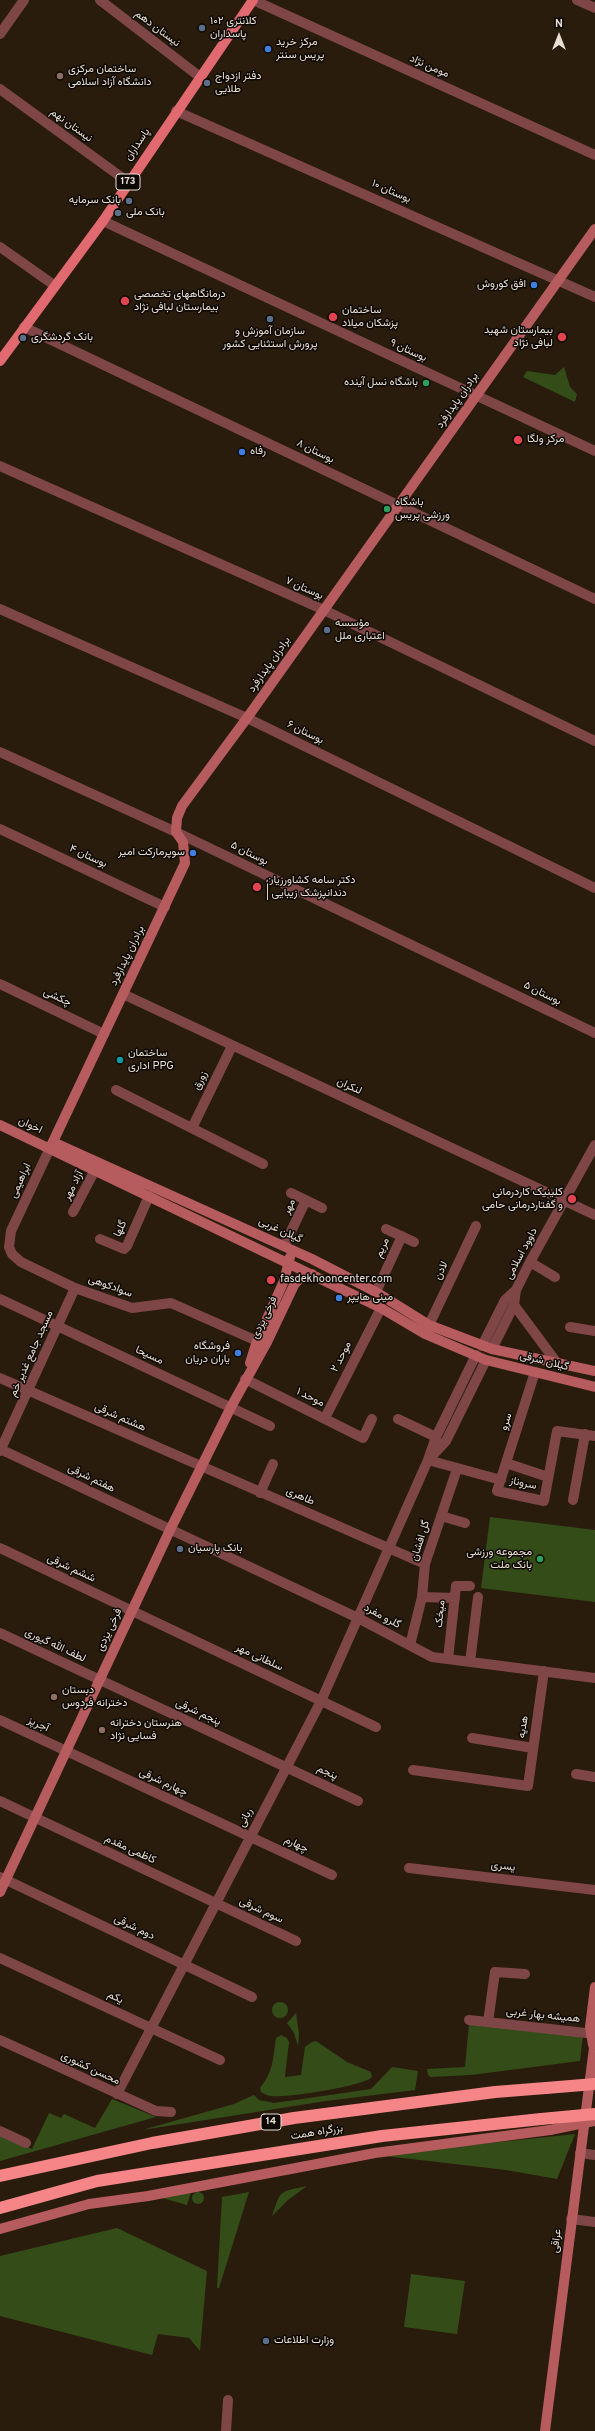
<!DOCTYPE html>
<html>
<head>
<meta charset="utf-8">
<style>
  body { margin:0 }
  #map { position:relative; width:595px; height:2431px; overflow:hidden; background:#291c0d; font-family:Overpass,sans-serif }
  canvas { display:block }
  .north { position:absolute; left:539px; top:16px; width:40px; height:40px; -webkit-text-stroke:3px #0d0803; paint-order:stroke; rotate:0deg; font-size:11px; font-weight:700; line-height:16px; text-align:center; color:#e8dfd5 }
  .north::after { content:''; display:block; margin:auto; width:14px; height:18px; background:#e8dfd5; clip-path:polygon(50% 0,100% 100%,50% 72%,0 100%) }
</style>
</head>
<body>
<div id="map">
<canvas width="595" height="2431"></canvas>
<div class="north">N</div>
</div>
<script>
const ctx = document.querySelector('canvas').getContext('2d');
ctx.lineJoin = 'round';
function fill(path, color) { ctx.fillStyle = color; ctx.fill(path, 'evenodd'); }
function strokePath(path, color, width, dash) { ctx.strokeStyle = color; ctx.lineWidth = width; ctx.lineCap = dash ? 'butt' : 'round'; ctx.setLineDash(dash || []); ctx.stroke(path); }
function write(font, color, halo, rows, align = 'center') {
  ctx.font = font + ' Overpass,Vazirmatn,sans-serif'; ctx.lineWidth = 3; ctx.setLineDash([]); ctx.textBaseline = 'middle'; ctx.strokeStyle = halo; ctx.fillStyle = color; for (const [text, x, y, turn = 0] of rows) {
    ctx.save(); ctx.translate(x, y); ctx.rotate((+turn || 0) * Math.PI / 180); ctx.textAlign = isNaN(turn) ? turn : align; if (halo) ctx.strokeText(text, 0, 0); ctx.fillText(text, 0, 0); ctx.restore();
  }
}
fill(new Path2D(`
  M564 367 570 387 577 394 575 402 523 377 527 371 555 375Z
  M490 1517 595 1530V1602L481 1588Z
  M272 2010a8 8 0 1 1 16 0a8 8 0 1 1-16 0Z
  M296 2013 299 2034 298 2046 294 2033 287 2023Z
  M469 2024 583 2035 580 2061 471 2075 431 2077 428 2075 427 2069 465 2067Z
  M281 2035 287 2038 289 2042 285 2077 301 2075 305 2047 312 2042 316 2041 347 2062 371 2072 372 2077C364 2086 287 2098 272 2096 268 2096 264 2094 261 2092L260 2088C274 2071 273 2057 276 2038Z
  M392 2067 418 2071 415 2090 326 2101 142 2130 234 2104 254 2095 259 2100 274 2103 371 2089Z
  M112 2099 156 2117 0 2161V2135L32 2149 49 2113 61 2118 64 2114 95 2128Z
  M575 2134 557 2179 506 2170 377 2155Z
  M307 2186 288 2200 272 2216C281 2189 279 2192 307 2186Z
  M192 2198a6 6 0 1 1 12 0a6 6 0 1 1-12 0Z
  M191 2192 187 2205 159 2197Z
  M249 2192 219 2288H217L222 2197Z
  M117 2228 207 2271 200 2351 189 2338 158 2334 152 2355 0 2316V2256Z
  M411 2274 465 2281 457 2334 404 2327Z`), '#344c18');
strokePath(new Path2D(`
  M100 0 200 77
  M253 0 595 155
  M577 0 595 8
  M0 34 24 0
  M0 89 128 182
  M176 111 595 297
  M103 221 595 451
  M0 247 54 285
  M24 327 595 599
  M0 466 324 610 595 741
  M0 609 247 718 595 888
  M0 752 176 832 595 1033
  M0 829 165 907
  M0 984 104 1034
  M123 994 595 1215
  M116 1090 263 1164
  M192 1128 232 1046
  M50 1148 11 1231 9 1247 12 1254 21 1262 75 1288 132 1308 171 1303 257 1341
  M291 1193 322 1208
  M73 1212 95 1170
  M386 1229 414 1242
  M100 1239 124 1249 127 1246 149 1196
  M284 1246 306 1200
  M530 1262 555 1277
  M376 1292 402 1236
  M0 1299 270 1426
  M514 1305 557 1363
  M429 1325 476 1226
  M570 1327 595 1331
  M482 1346 505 1300 516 1290
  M492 1349 514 1305 516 1290 530 1262 595 1145
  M535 1372 497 1491 544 1501 557 1431 595 1436
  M0 1378 425 1564
  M245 1379 363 1438 372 1419
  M325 1418 381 1308
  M398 1419 436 1437
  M0 1449 358 1618 432 1657 595 1678
  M0 1451 75 1288
  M431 1457 446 1441 486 1360
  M428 1460 501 1480
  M506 1463 548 1477
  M260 1493 273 1464
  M573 1500 585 1434
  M441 1516 465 1523
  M0 1548 376 1727
  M422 1597 455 1598
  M0 1633 358 1801
  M410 1645 422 1597 425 1564 457 1469
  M448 1659 456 1586H470
  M470 1662 478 1597
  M0 1720 332 1875
  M472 1738 533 1748
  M413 1770 528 1786 544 1671
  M576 1774 595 1777
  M0 1801 296 1941
  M409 1868 595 1890
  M0 1877 252 1997
  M0 1958 220 2060
  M469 2020 595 2034
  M488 2022 495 1972 525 1974
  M0 2040 156 2111 171 2112
  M117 2094 321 1701 428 1460 436 1437 476 1355
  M0 2131 26 2143
  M580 2153 595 2155
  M571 2219 595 2222
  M226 2431 228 2400`), '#7f4648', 10);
strokePath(new Path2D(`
  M0 1125 381 1308 425 1334 486 1360 595 1387
  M53 1142 312 1259 376 1292 429 1325 492 1349 595 1371
  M50 1148 185 863 183 842 176 832 177 818 182 806 247 718 595 229
  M250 1363 257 1341 284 1281 290 1257
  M0 1892 170 1530 231 1407 267 1342 294 1285 299 1279 312 1274
  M593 2045 590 2027 595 1987
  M0 2229 89 2204 148 2196 375 2153 550 2130
  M545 2431 595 2040`), '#b65b5e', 10);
strokePath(new Path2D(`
  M0 361 103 221 253 0`), '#e06a6f', 10);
strokePath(new Path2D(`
  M0 2176 152 2143 294 2118 495 2092 546 2088
  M0 2208 97 2181 382 2136 541 2119`), '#f68588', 12);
strokePath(new Path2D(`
  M550 2130 595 2121`), '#b65b5e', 10);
strokePath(new Path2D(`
  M546 2088 595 2084
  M541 2119 595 2114`), '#f68588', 12);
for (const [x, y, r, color] of [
  [202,28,4,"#5c6f8a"],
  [268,49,4,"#3f7fe0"],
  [60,76,4,"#8d6e63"],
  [207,83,4,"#5c6f8a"],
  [129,201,4,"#5c6f8a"],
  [118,213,4,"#5c6f8a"],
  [534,285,4,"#3f7fe0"],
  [125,301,5,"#e0444e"],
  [333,317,5,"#e0444e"],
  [270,319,4,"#5c6f8a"],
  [562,337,5,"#e0444e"],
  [23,338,4,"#5c6f8a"],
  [426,383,4,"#2e9e5b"],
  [518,440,5,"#e0444e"],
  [242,452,4,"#3f7fe0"],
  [387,509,4,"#2e9e5b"],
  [327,630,4,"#5c6f8a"],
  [193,853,4,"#3f7fe0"],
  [257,887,5,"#e0444e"],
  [120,1060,4,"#0f9aa8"],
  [572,1199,5,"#e0444e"],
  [271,1280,5,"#e0444e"],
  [339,1298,4,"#3f7fe0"],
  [238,1353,4,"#3f7fe0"],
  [180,1549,4,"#5c6f8a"],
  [540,1559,4,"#2e9e5b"],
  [54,1697,4,"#8d6e63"],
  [102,1730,4,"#8d6e63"],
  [266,2341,4,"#5c6f8a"]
]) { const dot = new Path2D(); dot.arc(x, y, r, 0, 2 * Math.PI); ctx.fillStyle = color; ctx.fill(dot); strokePath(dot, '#0d0803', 1.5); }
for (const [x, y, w] of [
  [128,182,24],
  [271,2122,20]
]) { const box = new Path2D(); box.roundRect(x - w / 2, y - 8, w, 16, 3); ctx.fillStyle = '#0d0803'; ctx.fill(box); strokePath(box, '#e8dfd5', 1); }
write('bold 10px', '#e8dfd5', null, [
  ["173",128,182],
  ["14",271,2122]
]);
write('11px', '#e8dfd5', '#0d0803', [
  ["کلانتری ۱۰۲",210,22],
  ["پاسداران",210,35],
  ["مرکز خرید",276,43],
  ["پریس سنتر",276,56],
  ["ساختمان مرکزی",68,70],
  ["دانشگاه آزاد اسلامی",68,83],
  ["دفتر ازدواج",215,77],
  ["طلایی",215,90],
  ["بانک سرمایه",121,201,"right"],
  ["بانک ملی",126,213],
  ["افق کوروش",526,285,"right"],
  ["درمانگاههای تخصصی",134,295],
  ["بیمارستان لبافی نژاد",134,308],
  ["ساختمان",342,311],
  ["پزشکان میلاد",342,324],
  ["بیمارستان شهید",553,331,"right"],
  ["لبافی نژاد",553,344,"right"],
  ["سازمان آموزش و",270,332,"center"],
  ["پرورش استثنایی کشور",270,345,"center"],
  ["بانک گردشگری",31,338],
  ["باشگاه نسل آینده",418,383,"right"],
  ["مرکز ولگا",527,440],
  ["رفاه",250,452],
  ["باشگاه",395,503],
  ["ورزشی پریس",395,516],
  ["مؤسسه",335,624],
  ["اعتباری ملل",335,637],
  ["سوپرمارکت امیر",185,853,"right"],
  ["دکتر سامه کشاورزیان",266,881],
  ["| دندانپزشک زیبایی",266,894],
  ["ساختمان",128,1054],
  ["اداری PPG",128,1067],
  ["کلینیک کاردرمانی",563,1193,"right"],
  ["و گفتاردرمانی حامی",563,1206,"right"],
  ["fasdekhooncenter.com",280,1280],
  ["مینی هایپر",347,1298],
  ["فروشگاه",230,1347,"right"],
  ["یاران دریان",230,1360,"right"],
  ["بانک پارسیان",188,1549],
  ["مجموعه ورزشی",532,1553,"right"],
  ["بانک ملت",532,1566,"right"],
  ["دبستان",62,1691],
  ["دخترانه فردوس",62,1704],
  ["هنرستان دخترانه",110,1724],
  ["فسایی نژاد",110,1737],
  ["وزارت اطلاعات",274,2341]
], 'left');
write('11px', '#e8dfd5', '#0d0803', [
  ["نیستان دهم",157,29,37],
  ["مومن نژاد",429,67,24],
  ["نیستان نهم",71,126,36],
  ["پاسداران",138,145,-56],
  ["بوستان ۱۰",391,192,24],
  ["بوستان ۹",408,351,25],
  ["برادران پایدارفرد",458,401,-55],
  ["بوستان ۸",315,452,26],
  ["بوستان ۷",304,589,24],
  ["برادران پایدارفرد",270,665,-55],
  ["بوستان ۶",305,733,26],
  ["بوستان ۵",249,854,26],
  ["بوستان ۴",88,857,25],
  ["برادران پایدارفرد",128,956,-64],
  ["بوستان ۵",542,994,26],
  ["چکشی",57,998,25],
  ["زورق",201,1081,-64],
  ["لنکران",349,1087,25],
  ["اخوان",30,1126,25],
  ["ابراهیمی",21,1181,-65],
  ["آزاد مهر",74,1186,-63],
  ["مهر",290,1207,-64],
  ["گلها",121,1229,-65],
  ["گیلان غربی",280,1231,25],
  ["مریم",383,1248,-65],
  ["داوود اسلامی",522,1254,-62],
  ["لادن",442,1271,-64],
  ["سوادکوهی",110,1287,20],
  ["فرخی یزدی",265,1318,-64],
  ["مسجد جامع غدیر خم",32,1354,-66],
  ["مسیحا",149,1356,25],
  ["موحد ۲",342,1357,-63],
  ["گیلان شرقی",544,1362,14],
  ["موحد ۱",310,1398,26],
  ["هشتم شرقی",120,1418,24],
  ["سرو",507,1422,-72],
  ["هفتم شرقی",91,1479,26],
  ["سروناز",523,1484,12],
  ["طاهری",300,1497,24],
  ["گل افشان",421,1541,-73],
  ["ششم شرقی",71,1569,25],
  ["میخک",441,1614,-84],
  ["گلرو مفرد",382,1617,28],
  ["فرخی یزدی",110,1630,-65],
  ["لطف الله گیوری",55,1646,25],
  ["سلطانی مهر",259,1658,25],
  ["پنجم شرقی",198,1713,25],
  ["آجرپز",38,1725,25],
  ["هدیه",524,1727,-82],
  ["پنجم",327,1773,25],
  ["چهارم شرقی",163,1783,25],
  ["ربانی",246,1818,-63],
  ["چهارم",296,1845,25],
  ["کاظمی مقدم",130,1850,25],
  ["یسری",503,1867,7],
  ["سوم شرقی",261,1911,25],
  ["دوم شرقی",134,1928,26],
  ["یکم",115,1998,25],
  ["همیشه بهار غربی",543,2016,6],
  ["محسن کشوری",90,2069,25],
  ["بزرگراه همت",317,2133,-9],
  ["عراقی",557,2241,-83]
]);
</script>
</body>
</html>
